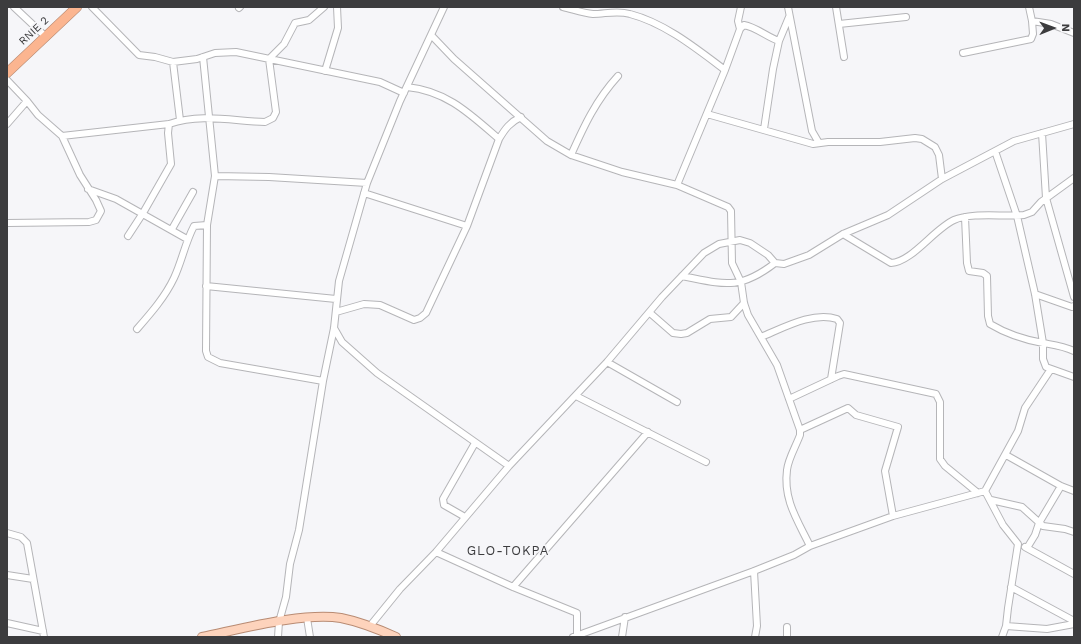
<!DOCTYPE html>
<html>
<head>
<meta charset="utf-8">
<style>
  body { margin:0 }
  #map { position:relative; width:1081px; height:644px; overflow:hidden; background:#f6f6f9; font-family:"Work Sans",sans-serif }
  canvas { display:block }
  .frame { position:absolute; inset:0; border:8px solid #3c3c3e; pointer-events:none }
  .north { position:absolute; left:1033px; top:8px; width:40px; height:40px; -webkit-text-stroke:3px #f6f6f9; paint-order:stroke; rotate:89deg; font-size:11px; font-weight:700; line-height:16px; text-align:center; color:#3c3c3e }
  .north::after { content:''; display:block; margin:auto; width:14px; height:18px; background:#3c3c3e; clip-path:polygon(50% 0,100% 100%,50% 72%,0 100%) }
</style>
</head>
<body>
<div id="map">
<canvas width="1081" height="644"></canvas>
<div class="frame"></div>
<div class="north">N</div>
</div>
<script>
const ctx = document.querySelector('canvas').getContext('2d');
ctx.lineJoin = 'round';
function strokePath(path, color, width, dash) { ctx.strokeStyle = color; ctx.lineWidth = width; ctx.lineCap = dash ? 'butt' : 'round'; ctx.setLineDash(dash || []); ctx.stroke(path); }
function write(font, color, halo, rows, align = 'center') {
  ctx.font = font + ' "Work Sans",sans-serif'; ctx.lineWidth = 3.5; ctx.setLineDash([]); ctx.textBaseline = 'middle'; ctx.strokeStyle = halo; ctx.fillStyle = color; for (const [text, x, y, turn = 0] of rows) {
    ctx.save(); ctx.translate(x, y); ctx.rotate((+turn || 0) * Math.PI / 180); ctx.textAlign = isNaN(turn) ? turn : align; if (halo) ctx.strokeText(text, 0, 0); ctx.fillText(text, 0, 0); ctx.restore();
  }
}
const minor = new Path2D(`
  M14 7 46 37
  M92 7 139 55 155 57 173 62 197 59 215 53 236 52 380 82 404 93
  M563 7C572 9 583 13 593 14 605 14 617 10 630 14 665 23 697 49 725 70
  M788 7 812 131 819 143
  M836 7 844 57
  M1029 7 1032 21 1051 24 1074 33
  M239 8 240 7
  M839 24 906 17
  M740 29 738 21 741 7
  M432 36 454 59 547 141 571 155 622 172 677 185 728 207 731 211 732 263 741 282 744 303 748 315 777 365 800 430V435C796 446 788 459 787 470 783 500 798 521 810 546
  M963 53 1031 39 1033 34 1032 21
  M203 57 215 176 207 225 206 351 208 357 220 363 323 381
  M173 62 180 120
  M325 71 338 28 337 7
  M7 80 27 101 38 115 62 136 80 175 96 200 101 211 96 220 89 222 7 223
  M407 87C447 91 470 114 499 139
  M707 114 813 144 828 142H880L915 138 922 139 935 147 939 155 942 179
  M7 124 27 101
  M764 129 773 69 779 41
  M1042 133 1046 198 1074 297
  M62 136 169 124C201 113 233 121 265 122L273 118 276 112 269 59 284 44 295 23 309 20 324 7
  M995 151 1017 216 1035 294 1043 343V359L1046 367 1074 377
  M571 155C584 126 596 100 618 76
  M215 176 269 177 367 183
  M677 185 725 70 740 29 744 25C756 27 767 37 779 41L789 17
  M88 189 116 199 187 239
  M364 193 467 226
  M965 217 967 263 969 271 983 273 987 276 988 316 990 324C1005 333 1026 340 1043 343 1054 345 1063 346 1074 351
  M172 229 193 192
  M843 234 891 263C912 262 934 229 954 220 972 212 1003 217 1024 215L1032 212 1041 202 1074 178
  M128 236 143 213 171 164 168 133 169 124
  M682 276C723 284 739 291 775 263
  M206 286 336 299
  M1035 294 1072 307 1074 306
  M336 312 364 304 380 305 414 320 420 318 426 313 467 226 499 139C505 129 510 122 521 117
  M650 313 673 333 681 334 687 333 710 319 731 317 744 303
  M334 328 342 342 377 373 509 466
  M137 329C151 313 165 297 174 278 182 261 185 243 194 226L207 225
  M761 337C783 328 813 311 837 319L840 323 831 379
  M607 362 677 402
  M576 396 706 462
  M789 399 838 376 844 374 936 394 940 402V459L945 466 978 493
  M800 430 848 408 856 415 898 427 885 471 893 516
  M1006 455 1061 486 1074 491
  M985 491 1003 525 1018 544 1008 608 1006 626 1002 637
  M991 500 1022 507 1043 526 1065 529 1074 532
  M465 517 444 505 443 499 475 443
  M7 533 21 537 27 543 44 637
  M1025 547 1074 574
  M1027 548 1035 535 1039 523 1061 486
  M436 552 513 587 577 613V636
  M754 571 757 626 755 637
  M7 575 33 579
  M513 587 648 432
  M1011 587 1074 621
  M307 618 310 637
  M7 623 43 631
  M370 626 400 589 436 552 509 466 607 362 662 297 704 253 719 244 740 240 750 243 768 255 775 263 784 264 809 255 843 234 888 215 942 179 1014 141 1074 124
  M1006 626 1047 629 1074 624
  M278 637 279 622 286 597 290 564 299 530 323 381 334 328 339 281 367 183 400 101 444 7
  M573 637 754 571 794 555 810 546 893 516 985 491 1018 431 1025 408 1051 369
  M622 637 625 617
  M787 637V627`);
const major = new Path2D(`
  M202 637C241 629 303 612 341 618 361 622 378 629 396 637`);
const highway = new Path2D(`
  M7 73 77 7`);
strokePath(minor, '#b5b5b8', 8);
strokePath(major, '#b88b73', 10);
strokePath(highway, '#b88b73', 10);
strokePath(minor, '#fff', 6);
strokePath(major, '#fdd3bc', 8);
strokePath(highway, '#fbb590', 9);
write('11px', '#3c3c3e', '#f6f6f9', [
  ["RNIE 2",34,31,-43]
]);
ctx.letterSpacing = '1px';
write('13px', '#3c3c3e', '#f6f6f9', [
  ["GLO-TOKPA",508,551]
]);
ctx.letterSpacing = '0px';
</script>
</body>
</html>
